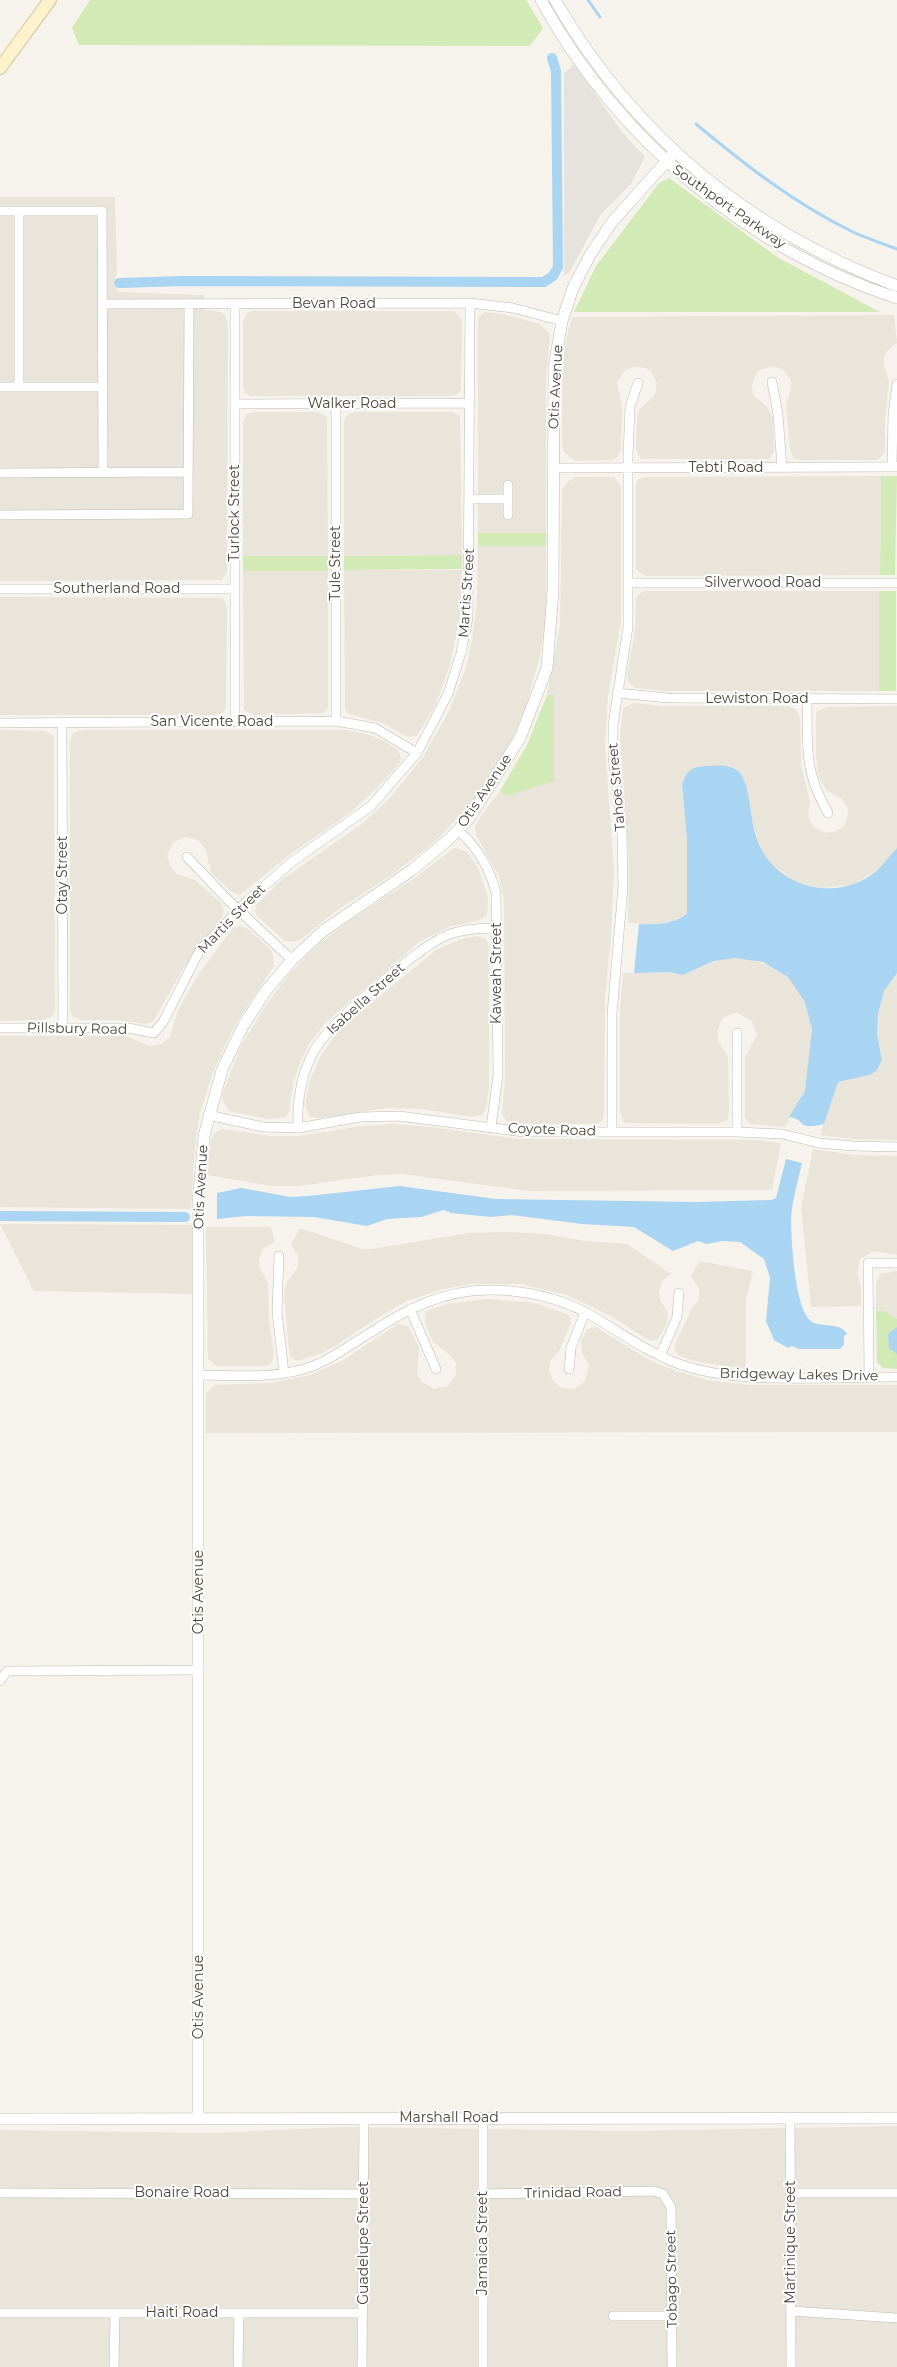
<!DOCTYPE html>
<html>
<head>
<meta charset="utf-8">
<style>
  body { margin:0 }
  canvas { display:block; background:#f6f3ec }
</style>
</head>
<body>
<canvas width="897" height="2367"></canvas>
<script>
const ctx = document.querySelector('canvas').getContext('2d');
ctx.lineJoin = 'round';
function fill(path, color) { ctx.fillStyle = color; ctx.fill(path, 'evenodd'); }
function strokePath(path, color, width, dash) { ctx.strokeStyle = color; ctx.lineWidth = width; ctx.lineCap = dash ? 'butt' : 'round'; ctx.setLineDash(dash || []); ctx.stroke(path); }
function write(font, color, halo, rows, align = 'center') {
  ctx.font = font + ' Montserrat,sans-serif'; ctx.lineWidth = 4; ctx.setLineDash([]); ctx.textBaseline = 'middle'; ctx.strokeStyle = halo; ctx.fillStyle = color; for (const [text, x, y, turn = 0] of rows) {
    ctx.save(); ctx.translate(x, y); ctx.rotate((+turn || 0) * Math.PI / 180); ctx.textAlign = isNaN(turn) ? turn : align; if (halo) ctx.strokeText(text, 0, 0); ctx.fillText(text, 0, 0); ctx.restore();
  }
}
fill(new Path2D(`
  M0 197H115L117 272 113 285 119 292 204 295V310L221 312 225 315 228 325 227 573 221 580 0 581Z
  M252 311H454L462 320 461 390 456 395 449 396H251L245 393 243 386V321L247 313Z
  M485 312 503 314 540 324 550 334 546 379V533H478V323L479 317Z
  M894 315 897 343 888 350 884 357V364L889 382 885 418V452L878 460H800L793 458 790 449 786 406 791 388V380L782 369 772 366 758 371 751 385 754 396 767 407 773 418 774 451 769 459H641L636 450 637 416 640 409 655 395 657 383 650 370 637 366 625 370 617 382 622 407 621 450 617 457 612 460 579 461 572 459 564 452 562 443V376L565 344 572 317Z
  M255 412H318L327 417 328 556H243V422L247 414Z
  M356 412H454L460 416 462 555 344 556V421L349 413Z
  M881 476 880 575 646 576 640 573 636 568V485L638 480 644 477Z
  M576 477H614L621 486V622L608 695 605 746 614 871 611 938 605 998 604 1114 602 1121 597 1124H524L508 1122 502 1115 505 1079 504 900 499 876 476 835 475 828 478 820 500 791 506 796 554 695H547L560 625 562 491 567 482Z
  M478 546H546V615L540 656 526 706 511 742 478 796 436 841 393 874 333 913 301 939 294 942 285 941 257 916 255 911 257 904 283 879 363 823 389 799 423 757 449 711 466 668 472 640 477 600Z
  M252 570 328 571V708L323 713 254 715 244 710 243 571Z
  M344 570H462L460 615 450 665 436 704 417 736 408 737 382 723 349 714 345 709Z
  M644 591H879V691H668L636 688 628 682 627 675 635 632 636 600 638 595Z
  M0 597 223 598 227 608 226 709 223 713 216 715H0Z
  M634 703 662 706H788L796 709 800 717 801 765 810 802 808 815 813 826 826 833 836 831 843 827 847 819 848 809 842 799 826 790 819 777 816 759V712L826 707 897 706V848L879 869 852 885 820 888 798 883 775 867 762 851 754 829 745 783 739 772 731 766H704L687 773 682 788 687 840V914L675 920 657 925 628 923 629 861 620 737 623 708Z
  M0 730 46 731 52 735 54 740 55 1011 51 1017 44 1020 0 1021Z
  M83 730H347L370 735 384 741 398 750 401 758 400 763 377 788 352 811 285 858 240 895 232 892 211 873 206 850 198 840 185 837 173 843 167 855 171 868 177 874 195 880 221 903 224 910 222 917 183 969 153 1022 146 1024 118 1020H81L73 1017 70 1009V744L73 733Z
  M454 848 466 851 479 869 488 898 487 916 480 920 449 927 419 942 325 1023 310 1043 300 1062 293 1084 289 1112 285 1118 267 1119 229 1111 223 1102 222 1095 240 1048 266 1005 290 973 319 944 346 923 412 880Z
  M240 926 248 929 272 951 274 966 235 1025 213 1072 200 1113 195 1147 191 1209 0 1207V1036H126L149 1046 162 1044 170 1037 178 1010 198 975 232 929Z
  M477 936 486 939 489 947V1088L486 1108 482 1115 473 1117 422 1109 387 1108 319 1118 310 1117 305 1106 309 1083 320 1057 338 1031 437 949 465 938Z
  M745 958 771 966 788 977 802 994 810 1015 812 1040 805 1091 785 1127 750 1124 745 1117V1057L757 1035 752 1021 738 1013 731 1014 722 1019 717 1032 719 1043 728 1057 729 1112 727 1120 718 1124 624 1123 620 1112V1008L623 973 670 972 683 975 721 959Z
  M897 973V1140L853 1139 820 1135 838 1082 867 1076 877 1070 881 1063 882 1056 877 1033 878 1014 884 991Z
  M393 1124 431 1127 519 1139 757 1140 781 1143 772 1190 528 1191 402 1174 378 1175 299 1186H271L207 1175 211 1139 215 1133 222 1129 272 1136H298L362 1126Z
  M813 1149 854 1155 897 1156V1255L874 1251 860 1259 857 1273 861 1287V1306L811 1307 801 1207Z
  M0 1224 192 1225V1294L34 1291Z
  M206 1227H271L275 1242 263 1249 259 1259 260 1268 268 1284 269 1321 274 1354 272 1362 267 1366H217L208 1359Z
  M300 1228 365 1250 468 1233 507 1232 547 1234 585 1241 627 1244 671 1274 662 1281 659 1291 660 1300 668 1313 667 1323 658 1339 650 1341 609 1315 567 1295 521 1284H472L443 1289 407 1301 374 1320 335 1346 320 1354 297 1361 291 1357 289 1352 284 1293 287 1282 298 1267V1255L291 1245Z
  M700 1261 753 1271 746 1301V1369L699 1362 679 1356 675 1350 674 1346 691 1310 699 1299V1289L691 1276Z
  M897 1271V1319L885 1311H876V1284L880 1274Z
  M487 1299 535 1303 569 1315 571 1323 559 1351 551 1360 549 1369 552 1380 561 1388 574 1389 585 1381 589 1365 582 1353 581 1340 587 1329 596 1327 651 1361 676 1371 706 1380 750 1385H897V1432L206 1433V1394L214 1385 270 1383 310 1375 340 1362 398 1324 408 1326 419 1348 417 1372 421 1381 434 1389 448 1386 456 1374V1363L449 1354 433 1342 425 1323V1314L428 1310 447 1304Z
  M897 2126V2367H0V2130L213 2133 343 2127 629 2131Z`), '#eae5da');
fill(new Path2D(`
  M574 64 622 132 645 157 630 185 601 214 569 273 564 275V73Z`), '#e6e2dd');
fill(new Path2D(`
  M90 0H526L543 28 530 46 79 45 72 28Z
  M669 178 777 257 880 312H574L596 266 659 183Z
  M881 476H897L895 575H880Z
  M478 533H546V546H478Z
  M462 555V569L344 570V556Z
  M243 556H328V571H243Z
  M879 591H896V691H879Z
  M547 695H554V781L506 796 500 791 527 745Z
  M876 1311H885L897 1319V1369L883 1368 877 1362Z`), '#d2eab5');
fill(new Path2D(`
  M704 766C716 766 731 763 740 773 751 787 750 822 757 839 773 885 831 903 871 875 882 868 888 857 897 848V973L884 991 878 1014 877 1033 882 1060 877 1070 870 1075 838 1082 824 1124C795 1131 807 1119 789 1117L805 1091 812 1029 805 1002 788 977 763 962 735 958 714 961 683 975 670 972 634 973 639 924C655 925 673 924 687 914V840L682 784 687 773 694 768Z
  M786 1159 802 1163C798 1181 792 1201 791 1219 791 1241 795 1300 807 1317 816 1331 838 1319 847 1334L844 1336V1345L840 1349H799L792 1346 788 1348 774 1340 766 1321 770 1278 764 1259 740 1242 722 1241 707 1244 698 1241 673 1251 634 1227 582 1224 512 1215 491 1217 451 1213 444 1210 421 1217 387 1219 367 1226 314 1217 246 1216 217 1219V1193L241 1188 291 1197 308 1196 400 1186 496 1199 696 1202 771 1200 776 1198Z
  M897 1327V1354L889 1348 888 1334Z`), '#a9d4f2');
strokePath(new Path2D(`
  M588 0 600 17
  M696 124C744 164 794 203 851 231 865 238 882 243 897 249`), '#a9d4f2', 3);
strokePath(new Path2D(`
  M119 283 185 281 544 282 553 276 558 267 556 71 552 58
  M0 1216 185 1217`), '#a9d4f2', 10);
const minor = new Path2D(`
  M0 211H102L103 472
  M19 211V387
  M103 304 470 303 513 308 562 321
  M235 304V722
  M772 382 778 414 782 468
  M0 387H103
  M235 404 469 403
  M892 467 893 414 897 384
  M554 468 897 467
  M0 473 188 472
  M470 499H508
  M0 515 188 514 189 304
  M508 515V485
  M629 583H897
  M0 589H234
  M617 693 668 698 897 699
  M807 699C808 747 803 769 828 813
  M336 721V404
  M0 723 336 721 375 728 417 753
  M62 723 63 1028
  M458 830C478 848 490 868 496 893L498 1075 491 1127
  M187 857 229 901 292 960
  M0 1028H128L154 1033 163 1022 200 950 248 900 293 861 371 806 417 753 448 694 461 653 468 618 470 303
  M737 1033V1132
  M208 1115 263 1127 298 1128 360 1117 399 1116 524 1132H737L782 1134 819 1143 854 1146 897 1147
  M298 1128C297 1101 301 1074 314 1051 329 1023 416 950 445 936 461 929 479 928 497 928
  M612 1132V1014L623 887 622 826 613 758V725L628 627V455L630 407 638 383
  M279 1256 277 1312 284 1373
  M410 1309 436 1369
  M660 1356 677 1317 679 1293
  M569 1369 571 1348 585 1312
  M198 1375C233 1375 270 1379 304 1369 328 1362 348 1346 370 1333 406 1309 444 1290 489 1290 522 1290 557 1297 587 1313 617 1330 646 1352 679 1364 740 1386 832 1376 897 1377
  M869 1376 868 1263H897
  M0 1681 7 1671 199 1670
  M790 2118 791 2367
  M0 2193 364 2194
  M791 2193H897
  M482 2194 654 2191 663 2194 671 2207 672 2367
  M791 2311 897 2318
  M0 2313H363
  M613 2316H672
  M114 2367 115 2313
  M238 2367 239 2313
  M362 2367 364 2118
  M483 2367V2118`);
const tertiary = new Path2D(`
  M541 0C616 137 748 250 897 298
  M555 0C634 136 750 231 897 286
  M198 2118V1203L204 1136 222 1070 243 1026 265 992 292 960 323 931 412 870 448 840 468 820 520 738 547 668 553 591 554 367 562 321 573 288 590 255 612 222 674 153
  M0 2119 897 2118`);
const secondary = new Path2D(`
  M0 68 50 0`);
strokePath(minor, '#c2bbae', 10);
strokePath(tertiary, '#c2bbae', 12);
strokePath(secondary, '#d6c79b', 14);
strokePath(minor, '#fff', 9);
strokePath(tertiary, '#fff', 11);
strokePath(secondary, '#fff3cd', 12);
write('14px', '#4b4439', '#fff', [
  ["Southport Parkway",729,207,35],
  ["Bevan Road",334,304],
  ["Otis Avenue",556,387,-87],
  ["Walker Road",352,404],
  ["Tebti Road",726,468],
  ["Turlock Street",235,513,-90],
  ["Tule Street",336,563,-90],
  ["Silverwood Road",763,583],
  ["Southerland Road",117,589],
  ["Martis Street",467,593,-86],
  ["Lewiston Road",757,699],
  ["San Vicente Road",212,722],
  ["Tahoe Street",617,787,-95],
  ["Otis Avenue",485,791,-56],
  ["Otay Street",63,875,-90],
  ["Martis Street",232,919,-46],
  ["Kaweah Street",497,973,-90],
  ["Isabella Street",366,999,-42],
  ["Pillsbury Road",77,1029,1],
  ["Coyote Road",552,1130,2],
  ["Otis Avenue",201,1187,-87],
  ["Bridgeway Lakes Drive",799,1375,1],
  ["Otis Avenue",199,1592,-90],
  ["Otis Avenue",199,1997,-90],
  ["Marshall Road",449,2118],
  ["Bonaire Road",182,2193],
  ["Trinidad Road",573,2193,-1],
  ["Martinique Street",791,2242,-90],
  ["Guadelupe Street",364,2243,-90],
  ["Jamaica Street",483,2243,-90],
  ["Tobago Street",672,2279,-91],
  ["Haiti Road",182,2313]
]);
</script>
</body>
</html>
